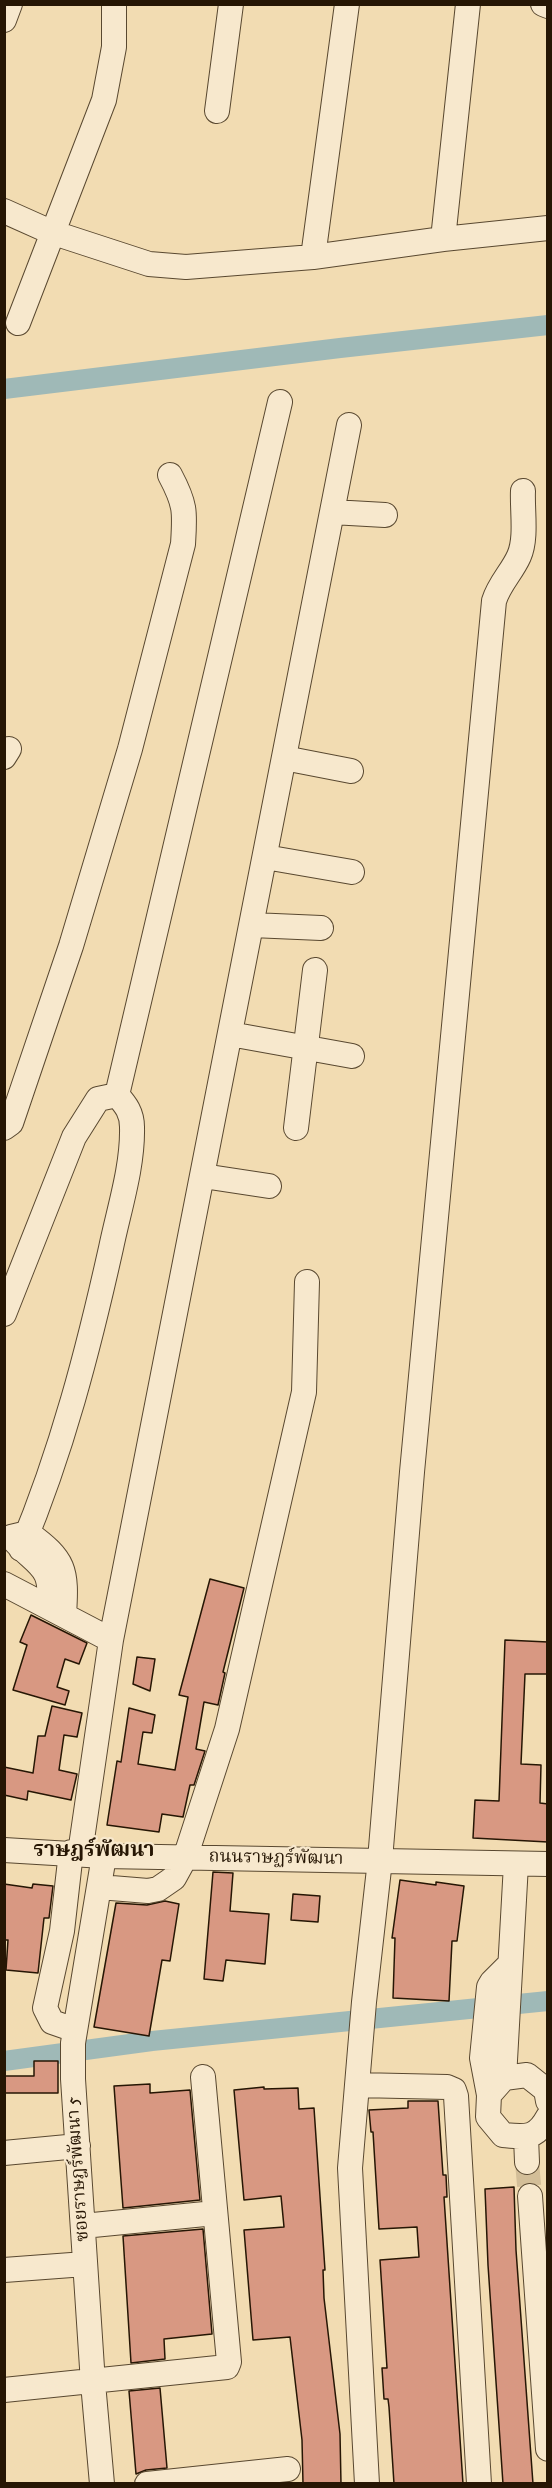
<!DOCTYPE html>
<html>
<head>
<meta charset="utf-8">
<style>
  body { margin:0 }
  #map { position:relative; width:552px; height:2488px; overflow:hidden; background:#f2dcb2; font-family:"IM FELL DW Pica",serif }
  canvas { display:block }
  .frame { position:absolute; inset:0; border:6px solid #261604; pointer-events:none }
</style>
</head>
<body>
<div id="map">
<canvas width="552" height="2488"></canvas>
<div class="frame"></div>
</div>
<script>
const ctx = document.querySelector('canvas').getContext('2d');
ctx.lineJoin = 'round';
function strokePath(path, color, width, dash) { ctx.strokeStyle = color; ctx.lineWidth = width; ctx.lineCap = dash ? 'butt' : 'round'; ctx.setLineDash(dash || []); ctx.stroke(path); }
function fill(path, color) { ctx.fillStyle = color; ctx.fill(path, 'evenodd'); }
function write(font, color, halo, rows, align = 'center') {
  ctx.font = font + ' "IM FELL DW Pica","Noto Serif Thai",serif'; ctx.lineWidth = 4.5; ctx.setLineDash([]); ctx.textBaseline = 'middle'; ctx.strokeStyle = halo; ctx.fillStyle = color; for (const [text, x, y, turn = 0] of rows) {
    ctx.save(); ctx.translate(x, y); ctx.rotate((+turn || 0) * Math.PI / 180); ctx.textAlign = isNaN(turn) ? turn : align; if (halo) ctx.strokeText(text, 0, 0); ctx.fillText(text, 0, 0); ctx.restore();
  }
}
strokePath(new Path2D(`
  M4 389 340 348 548 325
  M4 2061 152 2041 548 2001`), '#9fb9b7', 20);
const building = new Path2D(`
  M210 1579 244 1588 223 1672 225 1673 218 1705 204 1702 196 1749 205 1751 194 1785H190L183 1817 162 1814 159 1832 107 1825 117 1761 121 1762 129 1708 155 1715 152 1733 143 1732 138 1764 175 1770 188 1697 179 1695Z
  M31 1615 87 1643 79 1664 65 1659 57 1687 69 1691 65 1705 13 1690 27 1645 20 1642Z
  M505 1640 548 1642V1674H525L521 1764 541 1765 540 1803 548 1804V1842L473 1838 475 1800 499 1801Z
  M137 1657 155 1659 150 1691 133 1684Z
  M52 1706 82 1713 77 1737 64 1735 59 1770 77 1774 71 1800 28 1791 27 1800 4 1795V1767L33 1773 38 1736H45Z
  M213 1872 233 1873 230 1911 269 1914 265 1964 226 1960 223 1981 204 1979Z
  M400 1880 436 1885V1882L464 1886 457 1941H452L449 2001 393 1998 395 1938H392Z
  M4 1884 32 1888 33 1884 53 1886 49 1918H44L38 1973 6 1970 8 1940H4Z
  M293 1894 320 1896 318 1922 291 1920Z
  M165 1901 179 1904 170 1961 162 1960 149 2036 94 2027 116 1903 147 1905Z
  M34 2061H58V2093H4V2076H34Z
  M150 2084V2093L190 2090 200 2200 123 2208 114 2086Z
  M264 2087V2089L298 2088 299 2109 314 2108 325 2270H323L324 2298 340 2434 341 2484H303L302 2440 290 2337 253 2340 244 2230 284 2227 281 2196 244 2200 234 2090Z
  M408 2101H438L443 2175H446L447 2197H444L463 2484H394L389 2407 388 2399H384L382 2368H387L380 2260 419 2257 417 2227 379 2229 373 2132H371L369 2110 408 2108Z
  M514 2187 516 2250 533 2484H503L488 2265 485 2189Z
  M203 2229 212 2334 164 2339 165 2359 131 2363 123 2236Z
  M160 2388 167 2468 146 2470 136 2474 129 2391Z`);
fill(building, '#d89882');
strokePath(building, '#261604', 1.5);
strokePath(new Path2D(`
  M527 2162 530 2196`), '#d3be98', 24, [24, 12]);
const minor = new Path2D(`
  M543 4 548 6
  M4 20 10 4
  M217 111 231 4
  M4 211 51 232 149 264 186 267 313 257 443 239 548 228
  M443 239 468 4
  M313 257 347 4
  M18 323 104 100 114 47V4
  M332 512 385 515
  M4 757 9 749
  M284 758 351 771
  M265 857 352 872
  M252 925 321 928
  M230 1034 352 1056
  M117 1095 280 402
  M4 1128 11 1123 71 946 130 749 183 544C185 512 186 505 170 475
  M296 1128 315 970
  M203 1176 269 1186
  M4 1314 74 1137 98 1099 117 1095
  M21 1549C62 1451 88 1351 111 1248 119 1209 133 1167 132 1127 132 1113 126 1105 117 1095
  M4 1584 111 1640
  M48 1607C55 1564 35 1566 11 1537L28 1533C65 1560 67 1569 64 1615
  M4 1850 104 1856 548 1864
  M71 1852 62 1931 45 2008 52 2022 75 2030
  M80 1853 111 1640 349 425
  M99 1887 148 1891 158 1889 174 1878 185 1858 227 1729 304 1392 307 1282
  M504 2078 516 1864
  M357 2085 447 2087 454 2090 456 2096 479 2484
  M489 2095 482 2058 489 1987 492 1982 510 1964
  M548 2101 546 2090 527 2075 504 2078 489 2095 488 2117 503 2135C526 2137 536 2139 548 2117
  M526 2137 527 2162
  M4 2153 78 2146
  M530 2196 548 2449
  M83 2226 215 2213
  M4 2270 85 2264
  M4 2390 227 2367 229 2362 203 2077
  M102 2484 93 2383 73 2079V2043L104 1856
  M147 2484 288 2469
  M367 2484 350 2168 364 2002 380 1860 412 1472 494 601C499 584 512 572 519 556 527 538 522 510 523 491`);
strokePath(minor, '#594830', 26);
strokePath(minor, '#f7e8cd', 24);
write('18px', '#261604', '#f7e8cd', [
  ["ถนนราษฏร์พัฒนา",276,1859,1],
  ["ซอยราษฎร์พัฒนา 5",79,2169,-94]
]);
write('bold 21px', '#261604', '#f7e8cd', [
  ["ราษฎร์พัฒนา",94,1852]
]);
</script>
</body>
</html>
